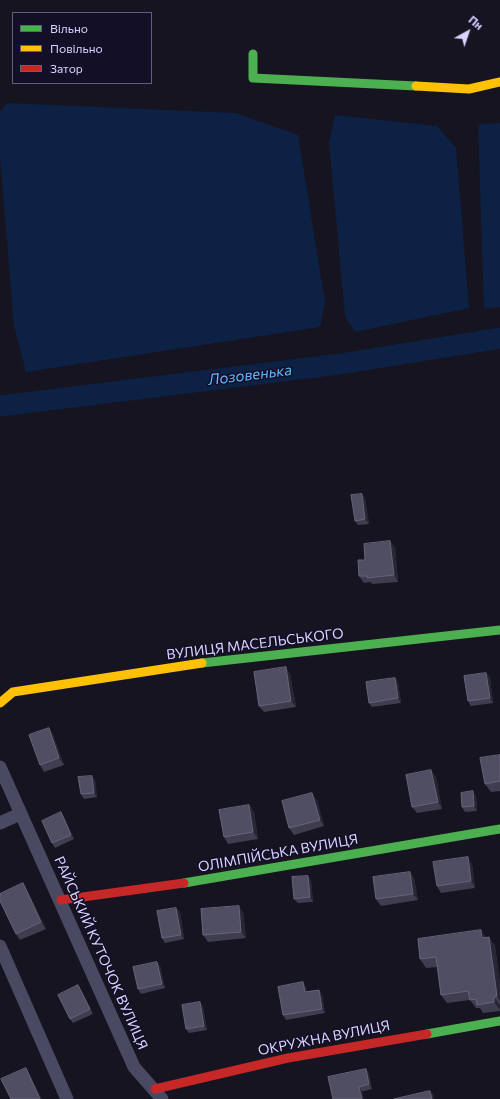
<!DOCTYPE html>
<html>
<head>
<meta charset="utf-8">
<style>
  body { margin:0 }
  #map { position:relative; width:500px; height:1099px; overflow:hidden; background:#161421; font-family:Commissioner,sans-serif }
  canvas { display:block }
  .legend { position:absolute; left:12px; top:12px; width:140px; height:72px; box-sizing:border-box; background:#130f26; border:1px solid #625e7d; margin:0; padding:5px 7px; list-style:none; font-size:12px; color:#d9d4ff }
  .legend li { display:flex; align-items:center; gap:8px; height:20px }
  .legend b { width:20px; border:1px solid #625e7d }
  .north { position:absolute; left:448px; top:12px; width:40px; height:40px; -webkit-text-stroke:3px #130f26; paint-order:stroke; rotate:40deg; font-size:11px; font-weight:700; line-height:16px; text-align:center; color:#d9d4ff }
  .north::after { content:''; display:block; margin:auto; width:14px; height:18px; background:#d9d4ff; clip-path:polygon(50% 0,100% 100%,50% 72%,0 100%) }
</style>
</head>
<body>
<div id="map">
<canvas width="500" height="1099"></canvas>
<ul class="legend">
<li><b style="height:5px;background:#4caf50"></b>Вільно</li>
<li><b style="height:5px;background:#ffc107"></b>Повільно</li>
<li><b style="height:5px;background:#c62828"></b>Затор</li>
</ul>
<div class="north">Пн</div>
</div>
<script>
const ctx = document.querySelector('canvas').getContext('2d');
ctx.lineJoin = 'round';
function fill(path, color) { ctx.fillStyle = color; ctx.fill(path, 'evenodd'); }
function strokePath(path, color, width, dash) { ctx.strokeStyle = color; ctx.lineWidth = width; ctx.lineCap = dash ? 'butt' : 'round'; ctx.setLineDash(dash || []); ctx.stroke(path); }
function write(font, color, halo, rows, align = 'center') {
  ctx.font = font + ' Commissioner,sans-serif'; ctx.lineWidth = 3; ctx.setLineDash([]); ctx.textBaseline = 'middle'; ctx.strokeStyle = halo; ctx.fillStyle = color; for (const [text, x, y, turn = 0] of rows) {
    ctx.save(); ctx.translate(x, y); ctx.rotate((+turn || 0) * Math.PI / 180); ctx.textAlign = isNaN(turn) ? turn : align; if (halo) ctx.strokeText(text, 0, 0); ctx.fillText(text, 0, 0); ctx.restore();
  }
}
fill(new Path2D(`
  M7 103 236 113 298 135 325 302 320 327 26 372 14 326 0 157V112Z
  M335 115 437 126 456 148 469 308 355 332 345 316 329 142Z
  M500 123V307L484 309 478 124Z`), '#0d2144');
strokePath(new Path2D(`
  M0 406 340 364 500 338`), '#0d2144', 21);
strokePath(new Path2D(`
  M0 767 134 1067 162 1099
  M0 823 20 814
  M0 946 67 1099`), '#4a4962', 13);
strokePath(new Path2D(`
  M253 54V78L416 86
  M202 663 500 630
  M184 883 500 829
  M427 1034 500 1021`), '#4caf50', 9);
strokePath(new Path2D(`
  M416 86 469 89 500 82
  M0 703 13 692 202 663`), '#ffc107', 9);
strokePath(new Path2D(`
  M61 900 184 883
  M155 1089 288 1058 427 1034`), '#c62828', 9);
fill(new Path2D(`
  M365 498 369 524 358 525 355 521Z
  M390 541 395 548 398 582 372 584 371 582 364 583 359 576 365 560Z
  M486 673 490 678 493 703 471 706 468 701Z
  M290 674 296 707 264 712 259 706Z
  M395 678 398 682 401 703 372 707 369 703Z
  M49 728 53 735 64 765 44 772 40 765Z
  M500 755V791L491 792 485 784Z
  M431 770 436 777 442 809 417 813 412 807Z
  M95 780 97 797 84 799 81 794Z
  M476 796 477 811 465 812 462 807Z
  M317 800 324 826 294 835 289 828Z
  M249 805 254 812 258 839 228 844 224 837Z
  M61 812 64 817 74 839 55 848 52 843Z
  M472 864 475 888 441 893 437 886Z
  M410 872 414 878 418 900 381 906 376 899Z
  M311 880 313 902 298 903 294 899Z
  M23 883 27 890 46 929 20 940 16 934Z
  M176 908 180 912 184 939 165 943 162 938Z
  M243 912 246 938 208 942 203 935Z
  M489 937 495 946 500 984V1011L483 1013 480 1008H476L470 1000 447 1003 441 995 437 967 426 968 420 959Z
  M157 962 160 966 165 988 141 994 138 989Z
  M303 982 306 987 307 992 319 990 322 995 325 1013 286 1020 283 1015Z
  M78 985 81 990 93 1014 73 1023 70 1019Z
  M200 1002 203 1007 207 1030 189 1033 186 1029Z
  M366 1069 369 1074 372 1089 333 1099Z`), '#403d50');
fill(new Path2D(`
  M362 494 365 498 369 524 365 519Z
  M390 541 395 548 398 582 394 575Z
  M286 667 290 674 296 707 291 701Z
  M486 673 490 678 493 703 490 698Z
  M395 678 398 682 401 703 398 698Z
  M49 728 53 735 64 765 59 758Z
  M431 770 436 777 442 809 438 802Z
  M92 776 95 780 97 797 94 793Z
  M473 791 476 796 477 811 474 806Z
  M312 793 317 800 324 826 320 820Z
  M249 805 254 812 258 839 253 832Z
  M61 812 64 817 74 839 71 835Z
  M468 857 472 864 475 888 471 881Z
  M410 872 414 878 418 900 413 894Z
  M308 876 311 880 313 902 310 897Z
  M23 883 27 890 46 929 41 922Z
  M239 906 243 912 246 938 241 932Z
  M176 908 180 912 184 939 181 935Z
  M481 930 487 939 482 938Z
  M489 937 495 946 500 984V1001L497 996Z
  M157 962 160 966 165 988 162 984Z
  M303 982 306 987 308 997 305 992Z
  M78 985 81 990 93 1014 90 1009Z
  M319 990 322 995 325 1013 322 1009Z
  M494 997 500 1005V1010L494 1002Z
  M200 1002 203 1007 207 1030 204 1026Z
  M26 1068 30 1075 42 1099H40Z
  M366 1069 369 1074 372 1089 369 1084Z
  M359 1087 362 1091 364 1099H362Z
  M430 1091 434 1095V1099H432Z`), '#282635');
const building = new Path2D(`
  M362 494 365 519 355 521 351 495Z
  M390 541 394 575 367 578V576H359L358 560H365L364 544Z
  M286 667 291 701 259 706 254 672Z
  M486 673 490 698 468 701 464 676Z
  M395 678 398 698 369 703 366 682Z
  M49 728 59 758 40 765 29 735Z
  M500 755V781L485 784 480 758Z
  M431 770 438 802 412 807 406 775Z
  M92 776 94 793 81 794 78 777Z
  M473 791 474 806 462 807 461 793Z
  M312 793 320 820 289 828 282 801Z
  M249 805 253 832 224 837 219 810Z
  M61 812 71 835 52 843 42 821Z
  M468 857 471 881 437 886 433 862Z
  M410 872 413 894 376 899 373 877Z
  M308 876 310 897 294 899 292 877Z
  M23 883 41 922 16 934 0 901V894Z
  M239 906 241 932 203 935 201 909Z
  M176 908 181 935 162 938 157 911Z
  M481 930 482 938 489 937 497 996 494 997V1002L477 1005 476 999 470 1000 468 991 441 995 436 957 420 959 418 939Z
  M157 962 162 984 138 989 133 967Z
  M303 982 305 992 319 990 322 1009 283 1015 278 987Z
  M78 985 90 1009 70 1019 58 995Z
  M200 1002 204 1026 186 1029 182 1005Z
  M26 1068 40 1099H11L1 1079Z
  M366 1069 369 1084 359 1087 362 1099H333L328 1077Z
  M430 1091 432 1099H394Z`);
fill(building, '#504e63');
strokePath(building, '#66637b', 1);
write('14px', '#d9d4ff', '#130f26', [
  ["ВУЛИЦЯ МАСЕЛЬСЬКОГО",255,644,-7],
  ["ОЛІМПІЙСЬКА ВУЛИЦЯ",278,853,-10],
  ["РАЙСЬКИЙ КУТОЧОК ВУЛИЦЯ",101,953,66],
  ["ОКРУЖНА ВУЛИЦЯ",324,1038,-11]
]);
write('italic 15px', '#62b6ff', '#130f26', [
  ["Лозовенька",250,375,-7]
]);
</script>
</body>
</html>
